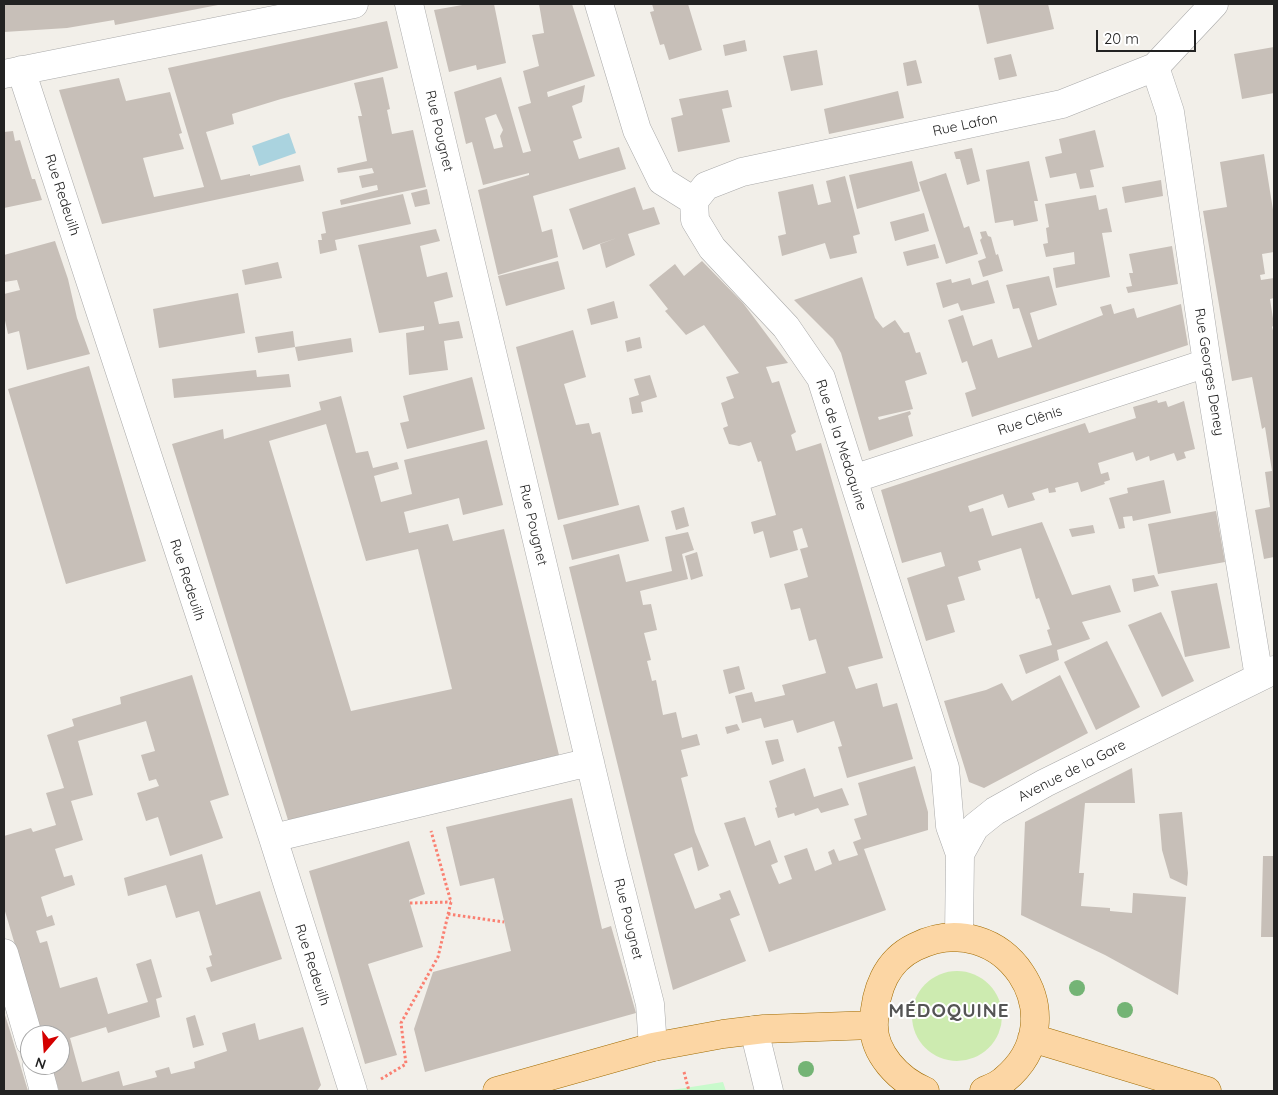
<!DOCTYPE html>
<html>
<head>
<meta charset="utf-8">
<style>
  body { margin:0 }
  #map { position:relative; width:1278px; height:1095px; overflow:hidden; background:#f2efe9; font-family:Quicksand,sans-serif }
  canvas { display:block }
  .frame { position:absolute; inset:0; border:5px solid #222; pointer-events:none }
  .north { position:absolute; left:20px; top:1025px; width:50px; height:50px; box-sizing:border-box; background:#fff; border:1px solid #a7a7a7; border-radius:50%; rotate:198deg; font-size:14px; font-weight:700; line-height:20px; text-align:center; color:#222 }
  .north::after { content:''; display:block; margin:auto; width:18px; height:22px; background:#d40000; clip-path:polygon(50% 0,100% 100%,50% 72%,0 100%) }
  .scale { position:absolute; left:1096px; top:30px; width:100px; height:22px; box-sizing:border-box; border:2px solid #222; border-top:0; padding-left:6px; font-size:15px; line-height:18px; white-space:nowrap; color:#222; -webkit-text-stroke:4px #fff; paint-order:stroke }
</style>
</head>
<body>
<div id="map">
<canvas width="1278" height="1095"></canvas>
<div class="frame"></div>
<div class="north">N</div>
<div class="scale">20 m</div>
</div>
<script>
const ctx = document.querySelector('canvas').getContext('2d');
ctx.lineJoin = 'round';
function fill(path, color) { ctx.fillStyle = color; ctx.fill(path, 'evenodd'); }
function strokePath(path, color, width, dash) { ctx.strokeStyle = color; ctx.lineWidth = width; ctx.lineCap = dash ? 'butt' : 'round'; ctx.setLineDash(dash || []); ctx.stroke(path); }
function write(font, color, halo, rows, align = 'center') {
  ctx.font = font + ' Quicksand,sans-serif'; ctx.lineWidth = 4; ctx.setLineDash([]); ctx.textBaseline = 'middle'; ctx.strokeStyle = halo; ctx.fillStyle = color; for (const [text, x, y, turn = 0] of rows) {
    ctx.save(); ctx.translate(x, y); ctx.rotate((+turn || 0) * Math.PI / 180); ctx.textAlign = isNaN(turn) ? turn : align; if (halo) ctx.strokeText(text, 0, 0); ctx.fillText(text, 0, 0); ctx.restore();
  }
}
fill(new Path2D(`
  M912 1016a45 45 0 1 1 90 0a45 45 0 1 1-90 0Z`), '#cdebb0');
fill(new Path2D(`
  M723 1082 726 1091 672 1090Z`), '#c8facc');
fill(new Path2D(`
  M289 133 296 153 259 166 252 146Z`), '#aad3df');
fill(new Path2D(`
  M4 4H218V5L115 25 114 20 67 28 4 32Z
  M468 4H494L506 63 477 70 476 65 449 72 434 10Z
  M539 4H572L595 76 547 92 548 97 585 85 582 102 572 106 582 138 573 141 579 159 619 147 626 169 533 196 542 232 552 229 558 257 498 275 478 190 529 175V173L483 185 472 142 466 144 454 92 501 77 523 153 531 151 518 107 531 103 523 71 539 66 532 35 544 33ZM496 114 503 130 500 136 503 147 494 149 485 118Z
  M652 4H688L702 50 669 60 664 44 660 45 650 12 654 11Z
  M978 4H1048L1054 29 987 44Z
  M387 21 398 68 281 99 232 114 234 124 206 132 221 180 250 174V176L300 165 304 181 102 224 59 90 119 78 126 101 170 92 182 133 179 134 184 149 143 158 154 197 204 187 168 68Z
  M745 40 747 51 725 56 723 45Z
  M1274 47V93L1242 99 1234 54Z
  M817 50 823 85 791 91 783 56Z
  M1011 54 1017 76 999 80 994 58Z
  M916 60 922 83 907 86 903 63Z
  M383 77 390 109 387 110 392 134 413 130 426 187 341 205 340 200 378 190 377 185 362 188 359 176 374 173 372 168 338 173 337 168 367 161 358 116H362L354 83Z
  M728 90 732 107 722 109 730 142 678 152 671 118 683 115 679 99Z
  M898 91 904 118 829 134 824 109Z
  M1095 130 1104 167 1090 170 1094 187 1080 189 1076 173 1050 178 1045 157 1062 153 1059 139Z
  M13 131 15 141 20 140 32 179H35L42 200 4 208V132Z
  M972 148 980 181 967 185 960 159H956L954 152Z
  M1264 154 1274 216V252L1262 254 1265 274 1260 275 1261 280 1274 278V298L1270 299 1274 325 1272 327 1274 334V557L1264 559 1255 510 1270 507 1265 472 1272 471 1265 427 1262 429 1252 377 1232 381 1203 211 1227 207 1220 162Z
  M912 161 920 191 857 209 849 175Z
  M1029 161 1038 201H1034L1038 221 1014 226 1013 220 995 223 986 170Z
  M946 173 964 228 969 226 978 254 946 264 919 182Z
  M845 176 860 234 853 236 857 253 830 259 825 243 782 256 778 236 786 234 778 192 813 184 818 205 831 202 826 181Z
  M1161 180 1163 196 1125 203 1122 187Z
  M635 187 643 210 654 207 660 224 628 234 635 255 606 268 600 244 617 238 599 244 583 250 569 209Z
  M427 189 430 204 415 207 411 193Z
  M403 194 411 224 335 240 337 250 320 254 318 240H322L321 234 326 233 322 212Z
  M1096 195 1099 210 1107 208 1112 232 1102 233 1110 277 1056 288 1053 268 1075 264 1074 252 1046 257 1043 244 1048 243 1046 228 1049 227 1045 204Z
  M924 213 929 231 895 241 890 222Z
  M436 229 440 241 420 246 427 277 447 272 453 297 434 302 439 324 459 321 463 338 444 341 448 370 409 375 406 333 424 330V326L379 333 358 245Z
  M986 231 988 236 991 237 996 255 998 254 1003 271 983 277 978 261 986 258 980 240 982 238 980 232Z
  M55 241 68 279 77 318 90 354 27 370 19 331 8 334 4 316V294L20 290 17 280 4 282V255Z
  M935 244 939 258 907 266 903 252Z
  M1172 246 1178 284 1128 293 1126 287 1132 286 1129 273H1133L1129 254Z
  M558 261 565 289 506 306 498 276Z
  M702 261 743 303 788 363 766 367 772 383 779 381 796 432 791 435 796 451 821 443 883 658 848 667 856 689 877 683 883 707 897 703 913 759 847 778 838 747 842 746 834 721 797 733 793 720 764 728 761 718 742 723 735 696 752 692 755 702 785 695 782 685 826 673 816 639 809 641 800 608 791 610 784 584 808 577 800 549 808 547 802 528 793 531 798 550 770 558 763 531 754 534 751 522 776 515 761 461 758 462 751 442 739 446 729 444 723 428 728 426 721 403 734 398 726 377 739 373 704 325 686 335 665 311 668 309 649 285 675 264 684 276Z
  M278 262 282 278 245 285 242 270Z
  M1049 276 1057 305 1030 313 1038 340 1103 315 1100 307 1111 304 1114 314 1134 308 1137 318 1181 304 1188 345 972 417 965 393 976 389 967 361 962 363 948 320 963 315 973 346 992 339 998 358 1032 347 1019 308 1013 309 1006 285Z
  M862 277 875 318 883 328 895 320 904 333 909 332 916 353 920 352 927 374 905 381 913 409 878 417 879 420 910 411 911 414 908 416 913 436 869 451 841 353 833 339 794 300Z
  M970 278 972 285 988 280 995 303 961 311 958 303 943 308 936 283 951 279 952 283Z
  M238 293 245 333 159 348 153 309Z
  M614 301 618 318 591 325 587 309Z
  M573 330 586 377 564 384 576 425 589 423 592 434 600 432 619 505 558 520 516 347Z
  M293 331 295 347 258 353 255 337Z
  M640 337 642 348 627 352 625 341Z
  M351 338 353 352 298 361 295 347Z
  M89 366 146 561 66 584 8 389Z
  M256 370 257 377 289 374 291 387 174 398 172 379Z
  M650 375 657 397 641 402 643 412 632 414 629 398 639 395 634 379Z
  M472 377 485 429 407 449 400 423 409 421 403 396Z
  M341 396 356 453 368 451 373 468 397 462 399 469 374 476 381 502 412 494 404 460 487 440 503 505 463 515 459 498 404 512 409 533 448 524 453 541 504 529 559 755 288 820 172 444 223 429 224 439 321 410 319 402ZM326 424 366 561 418 549 452 689 351 711 269 441Z
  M1157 400 1158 403 1166 401 1168 407 1184 401 1195 449 1184 452 1186 458 1177 461 1174 453 1150 461 1149 456 1136 461 1133 452 1098 463 1101 474 1108 472 1110 480 1104 482 1105 484 1081 492 1078 482 1055 488 1056 492 1049 493 1048 488 1032 493 1035 500 1008 508 1003 494 968 506 970 512 983 508 992 536 1042 522 1072 595 1110 585 1121 612 1082 622 1090 639 1057 650 1059 660 1026 674 1019 655 1052 645 1047 630 1050 629 1039 598 1036 599 1021 548 978 561 981 570 958 577 965 600 947 605 955 632 926 641 907 578 945 566 941 552 902 563 881 490 1085 423 1089 433 1136 418 1133 407Z
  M1164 480 1171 513 1133 521 1132 516 1123 517 1125 528 1119 529 1109 498 1128 493 1127 488Z
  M639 505 649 541 572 560 563 525Z
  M684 507 689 526 676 530 671 511Z
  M1216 511 1225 562 1158 574 1148 524Z
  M1093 525 1095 533 1072 537 1069 529Z
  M688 532 694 550 682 554 688 579 640 591 643 605 651 604 657 630 644 633 651 660 647 661 652 681 656 680 663 715 676 712 682 738 697 734 700 745 681 750 688 776 681 778 695 832 709 866 698 871 692 847 674 854 695 909 721 899 719 894 730 890 740 915 730 919 746 961 673 990 569 567 619 554 626 582 672 571 665 537Z
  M697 552 703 576 691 580 685 556Z
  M1154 575 1159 586 1134 592 1132 579Z
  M1217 583 1230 648 1185 657 1171 591Z
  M1161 612 1194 681 1162 697 1128 625Z
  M1107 641 1140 707 1096 730 1064 662Z
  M739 666 745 689 729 694 723 670Z
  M192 675 229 795 210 801 223 838 170 856 158 817 146 821 137 793 159 786 156 779 149 781 141 755 155 751 146 721 78 741 93 795 71 801 83 840 55 849 64 877 72 875 75 885 41 897 47 917 52 915 55 925 36 931 40 943 47 941 60 988 97 977 108 1014 148 1002 136 964 151 959 162 997 156 999 160 1017 108 1033 106 1027 70 1038 82 1082 119 1071 123 1086 157 1077 155 1071 169 1067 171 1074 195 1068 194 1062 227 1051 222 1033 255 1023 259 1040 303 1027 321 1085 317 1091H59L51 1065H60V1035H42L4 908V836L31 828 33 832 56 825 46 793 64 788 47 735 74 726 72 719 121 704 120 697Z
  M1060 675 1088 733 984 788 969 782 944 701 986 690 1002 683 1012 701Z
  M737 724 740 730 727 734 725 727Z
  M778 739 784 761 772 765 765 741Z
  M915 766 928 812V830L864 849 886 910 769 952 724 823 745 817 755 846 770 840 778 862 771 865 779 884 792 879 784 856 807 848 815 871 832 864 828 852 834 849 839 861 858 855 853 842 861 839 854 819 867 815 858 783Z
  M805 768 814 797 842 788 849 805 821 813 818 808 795 816 794 813 778 818 775 808 777 807 769 781Z
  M1132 768 1135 803H1085L1079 873H1084L1081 906 1110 908V911L1132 913 1133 893 1186 897 1178 995 1105 955 1021 915 1025 822Z
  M572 798 602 929 611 926 636 1013 425 1072 414 1029 433 972 511 951 494 878 460 886 446 827Z
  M1182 812 1188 873 1187 886 1170 878 1162 850 1159 814Z
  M409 841 425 894 409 900 423 947 368 964 397 1055 365 1064 309 871Z
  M202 854 216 905 260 891 282 959 211 982 206 968 212 966 209 956 212 955 199 911 176 918 166 885 128 896 124 878Z
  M1263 856H1274V937H1261Z
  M4 1012 10 1031 28 1091H4Z
  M195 1015 204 1045 193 1048 186 1018Z`), '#c7bfb8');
const minor = new Path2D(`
  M409 4 613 859 650 1004 653 1047
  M599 4 637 130 662 181 694 201 695 220 712 248 786 327 821 378 945 768 950 826 960 854
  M1155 67 1170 112 1207 363 1259 677
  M21 70 273 838 353 1091
  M4 74 354 4
  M694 201 706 186 742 172 1062 104 1155 67 1214 4
  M853 479 1207 363
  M273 838 590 762
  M959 936 960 854 975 827 995 811 1045 783 1274 670
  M4 953 30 1042
  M754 1030 769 1091
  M37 1065 44 1091`);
const major = new Path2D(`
  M1032 1038 1207 1091
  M497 1091 653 1047 723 1034 764 1029 873 1025
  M925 1091C899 1080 872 1053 874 1022 875 991 886 961 915 947 1003 903 1080 1018 1004 1080 999 1085 991 1088 984 1091`);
strokePath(minor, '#a9a9a9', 29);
strokePath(major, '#a06b00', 29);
strokePath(new Path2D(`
  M410 903 451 902
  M448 914 504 922
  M684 1072 689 1091
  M381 1079 406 1064 401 1023 438 957 451 902 431 831`), '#fa8072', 3, [2.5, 2.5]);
strokePath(minor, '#fff', 28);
strokePath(major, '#fcd6a4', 28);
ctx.fillStyle = '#74b475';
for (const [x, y] of [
  [1077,988],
  [1125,1010],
  [806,1069]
]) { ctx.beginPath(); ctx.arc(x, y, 8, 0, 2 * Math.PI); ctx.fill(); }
write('14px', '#222', '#fff', [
  ["Rue Lafon",965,125,-12],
  ["Rue Pougnet",439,131,77],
  ["Rue Redeuilh",62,195,72],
  ["Rue Georges Deney",1209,372,81],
  ["Rue Clênis",1030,421,-18],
  ["Rue de la Médoquine",841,445,72],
  ["Rue Pougnet",533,525,77],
  ["Rue Redeuilh",187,580,72],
  ["Avenue de la Gare",1072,771,-27],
  ["Rue Pougnet",628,919,76],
  ["Rue Redeuilh",312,965,72]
]);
ctx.letterSpacing = '1px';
write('bold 19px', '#555', '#fff', [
  ["MÉDOQUINE",949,1011]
]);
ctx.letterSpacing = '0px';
</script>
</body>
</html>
